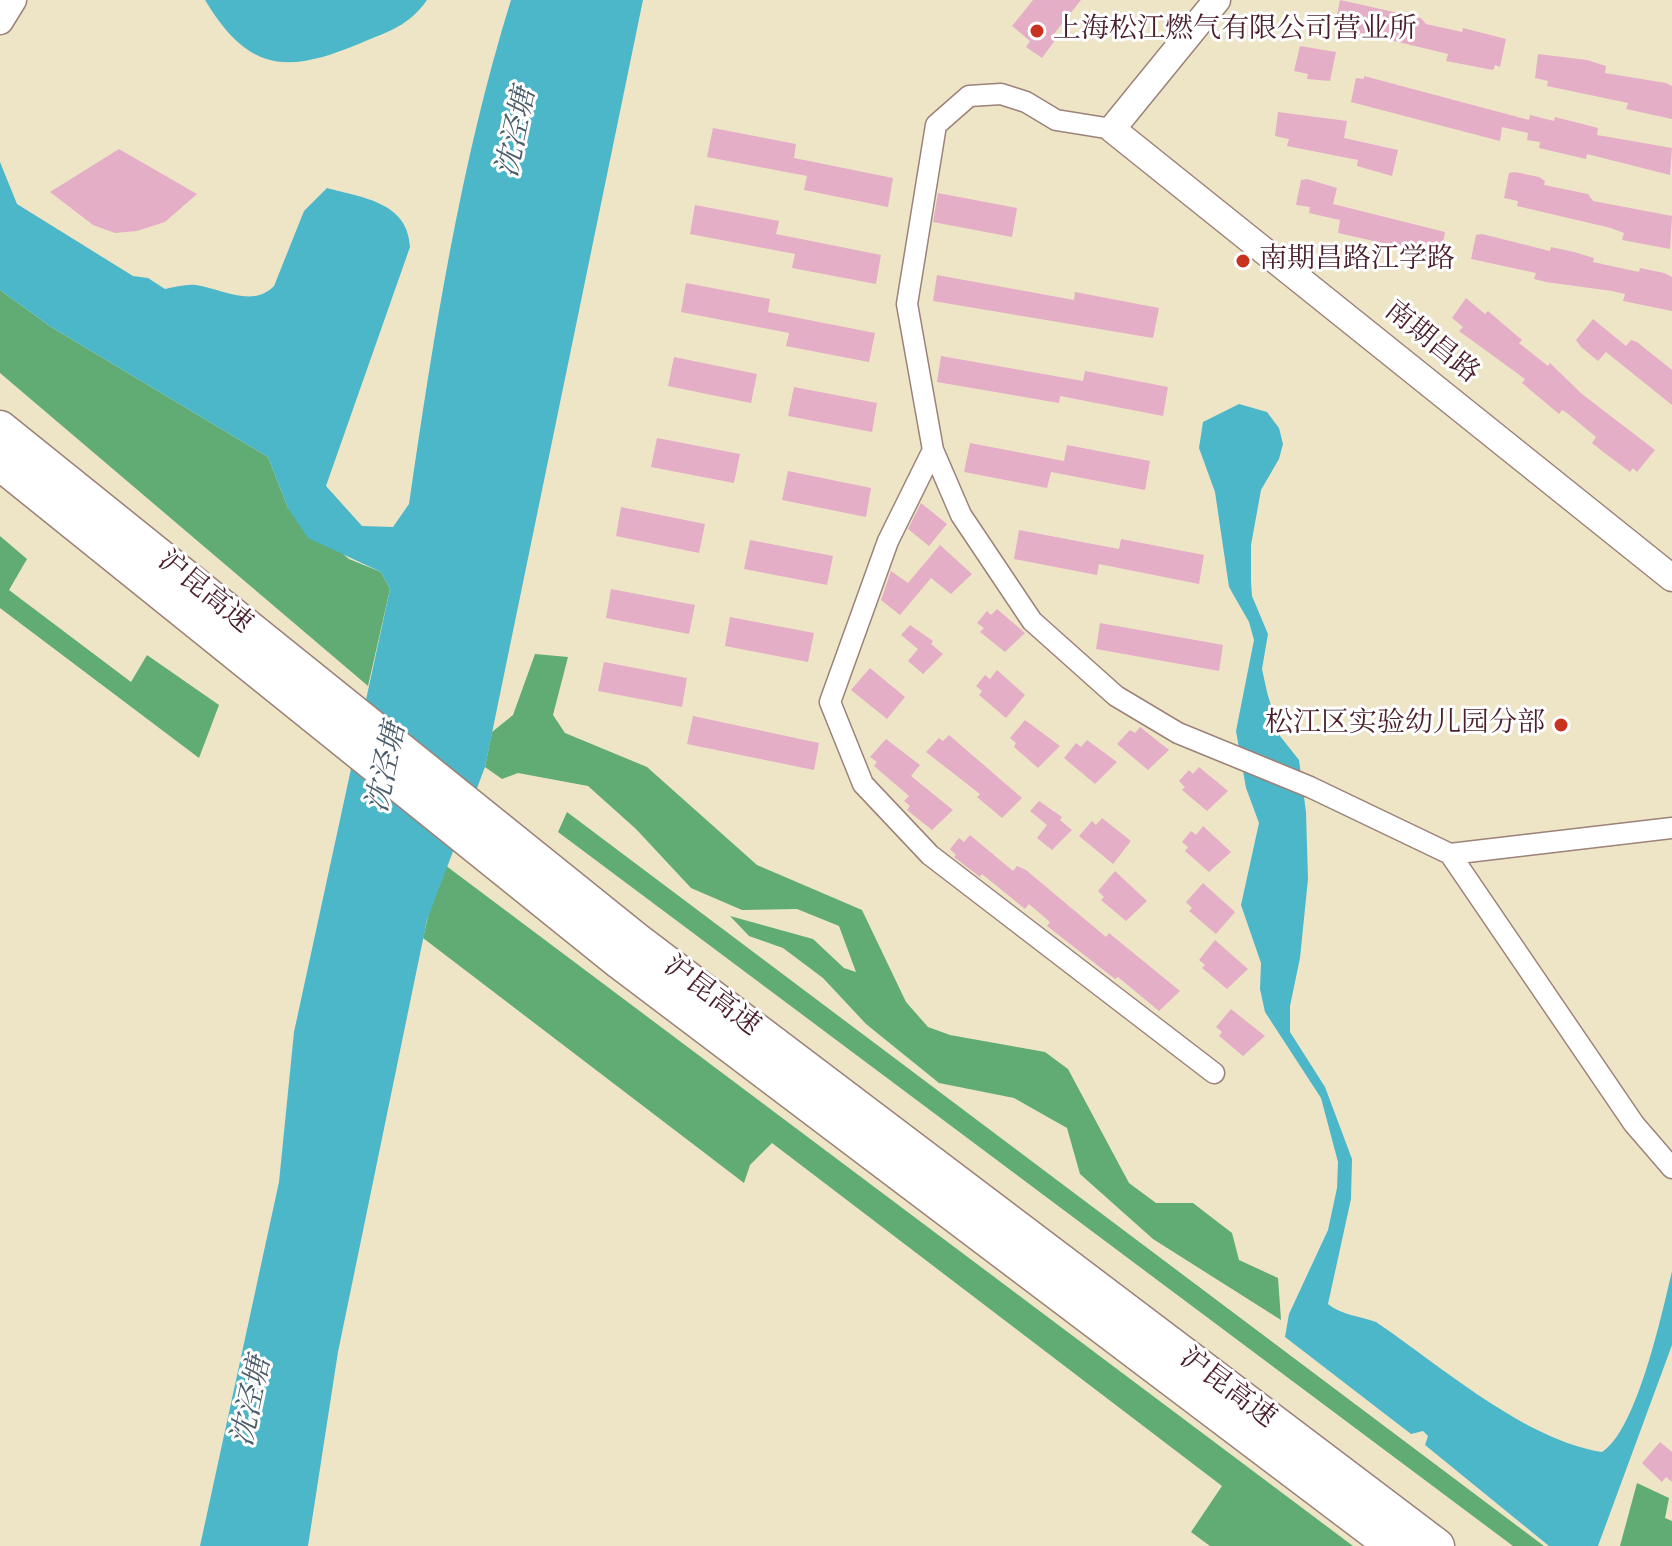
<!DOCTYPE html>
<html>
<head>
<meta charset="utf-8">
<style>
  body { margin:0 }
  canvas { display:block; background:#eee5c7 }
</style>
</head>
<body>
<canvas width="1672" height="1546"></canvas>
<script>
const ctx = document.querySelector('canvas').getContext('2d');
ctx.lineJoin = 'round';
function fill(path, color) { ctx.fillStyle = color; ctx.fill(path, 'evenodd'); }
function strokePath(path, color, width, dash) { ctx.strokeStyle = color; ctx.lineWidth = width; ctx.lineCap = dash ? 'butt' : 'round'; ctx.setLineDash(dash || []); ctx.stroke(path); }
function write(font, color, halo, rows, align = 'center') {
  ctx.font = font + ' Cardo,"Noto Serif SC",serif'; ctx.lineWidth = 6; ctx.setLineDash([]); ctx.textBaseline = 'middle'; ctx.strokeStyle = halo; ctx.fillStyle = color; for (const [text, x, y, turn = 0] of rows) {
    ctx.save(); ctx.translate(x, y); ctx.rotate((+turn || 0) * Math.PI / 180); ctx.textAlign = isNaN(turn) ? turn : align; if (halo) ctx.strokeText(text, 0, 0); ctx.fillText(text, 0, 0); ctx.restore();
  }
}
fill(new Path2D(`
  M0 290 51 327 268 457 288 508 349 559 381 572 390 589 368 686 0 373Z
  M0 536 27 559 9 590 131 682 147 655 219 705 199 758 0 608Z
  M535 654 568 657 553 715 565 733 647 767 757 865 862 910 906 1002 928 1027 950 1035 1045 1052 1068 1069 1129 1183 1156 1203H1193L1232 1233 1239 1260 1278 1278 1281 1320 1153 1239 1080 1174 1067 1128 1014 1098 939 1083 866 1024 823 978 783 948 749 936 730 916 813 939 844 968 856 972 839 926 797 909 742 910 691 888 636 829 588 786 518 773 502 779 485 767 492 732 513 715Z
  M567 812 1544 1546H1513L558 832Z
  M441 862 1353 1546H1210L1191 1532 1222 1486 772 1143 750 1165 744 1183 423 938Z
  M1637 1483 1669 1498 1665 1518 1672 1521V1546H1620Z`), '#60ac74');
fill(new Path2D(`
  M205 0H427C409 26 389 31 361 43 287 74 249 73 205 0Z
  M511 0H643L485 767 427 920 338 1352 308 1546H200L279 1182 294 1032 390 589 381 572 308 538 288 508 268 457 51 327 0 290V162L17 204 133 276 148 278 165 289C175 287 186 284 196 285 223 289 252 308 274 286L304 211 327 188C363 198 408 202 410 247L326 486 362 526 393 527 409 504C434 334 460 164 511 0Z
  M1239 404 1267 412 1279 428 1283 444 1279 459 1261 490 1251 545V581L1252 596 1268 634 1262 669 1267 692 1280 736 1299 760 1306 812 1308 879 1300 958 1290 1006V1032L1325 1087 1352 1159 1351 1199 1328 1304C1341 1315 1360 1316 1376 1322 1441 1366 1525 1440 1602 1452 1637 1430 1662 1313 1672 1271V1345L1598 1546H1549L1425 1445 1428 1436 1423 1431 1411 1434 1285 1337 1289 1314 1328 1230 1337 1188 1338 1162 1321 1098 1265 1012 1260 989 1261 963 1241 905 1259 823 1246 788 1236 731 1254 640 1249 622 1229 587 1215 492 1199 448 1203 422Z`), '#4db7ca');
fill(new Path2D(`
  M1033 0H1081L1053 35 1056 39 1042 58 1026 47 1030 41 1012 26Z
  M1340 0 1421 18 1426 24 1462 32 1463 28 1506 39 1500 67 1495 65 1493 70 1446 61 1448 54 1361 33 1360 36 1348 34 1349 28 1335 25Z
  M1300 46 1336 52 1330 81 1307 79 1308 74 1294 71Z
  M1538 54 1587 60 1606 66 1605 73 1666 83 1672 86V119L1626 109 1628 103 1547 86 1548 81 1535 78Z
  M1364 76 1529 120 1530 115 1554 121 1555 117 1598 128 1597 135 1672 148 1670 175 1587 154 1586 159 1539 148 1540 142 1527 140 1528 133 1502 127 1500 141 1351 102 1356 78 1364 79Z
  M1278 112 1347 121 1344 138 1398 150 1392 176 1357 166 1358 160 1287 146 1289 139 1275 136Z
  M713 128 796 144 794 158 893 178 888 207 804 190 807 176 707 157Z
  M119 149 197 194 165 222 137 231 115 233 93 225 50 192Z
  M1515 172 1539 177 1545 181 1544 185 1588 194 1593 201 1672 216 1670 249 1622 240 1624 233 1611 228 1517 206 1518 201 1504 198 1509 173Z
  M1307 179 1337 188 1333 204 1445 232 1440 259 1418 258 1419 253 1405 248 1338 233 1340 220 1309 213 1310 207 1296 205 1301 180Z
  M938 193 1017 208 1012 237 933 222Z
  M695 205 779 221 776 234 881 255 876 284 792 268 795 254 690 234Z
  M1482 234 1550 251 1551 247 1574 252 1594 258 1593 262 1639 272 1640 268 1664 273 1672 277V311L1623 301 1625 294 1612 291 1546 282 1534 279 1536 273 1471 259 1476 235Z
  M937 275 1074 300 1075 292 1159 308 1153 338 933 301Z
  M686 283 770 299 768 312 875 333 869 362 786 346 789 333 681 312Z
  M1466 298 1485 314 1488 311 1522 340 1519 343 1548 366 1550 363 1582 394 1655 450 1637 472 1633 468 1630 472 1602 451 1592 443 1596 437 1567 413 1562 410 1559 414 1522 383 1525 379 1459 331 1463 327 1452 318Z
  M1593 319 1626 346 1631 340 1637 342 1672 370V405L1606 352 1598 361 1581 347 1576 340Z
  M941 356 1083 381 1085 371 1168 387 1163 416 1060 396 1059 403 937 382Z
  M674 357 757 374 751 403 668 386Z
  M794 387 877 403 872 432 788 416Z
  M657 438 740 454 734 483 651 467Z
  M970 443 1064 461 1067 445 1150 461 1145 490 1051 472 1047 488 964 472Z
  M788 471 871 488 866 517 782 500Z
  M921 503 947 524 929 546 908 529Z
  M621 507 705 524 699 553 616 536Z
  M1019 530 1119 549 1121 539 1204 555 1199 584 1099 564 1097 575 1014 559Z
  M750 540 833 556 827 585 744 569Z
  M940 545 972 574 951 594 931 578 900 615 881 600 891 571 908 583Z
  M611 589 695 605 689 634 606 618Z
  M997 609 1025 633 1005 652 980 632 984 628 977 623 987 611 991 615Z
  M730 617 814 633 808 662 725 646Z
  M1100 623 1223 645 1219 671 1096 649Z
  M910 625 933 641 931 644 943 654 923 674 908 661 918 649 901 635Z
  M604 662 687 678 682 707 598 691Z
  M870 668 905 697 887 719 851 690Z
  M997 670 1025 695 1006 718 979 695 982 691 976 686 985 675 990 679Z
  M693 716 819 743 814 770 687 744Z
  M1025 720 1060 746 1038 768 1014 747 1016 743 1010 738Z
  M1140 727 1169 750 1148 770 1117 744 1130 730 1135 733Z
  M949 735 1022 798 1002 818 977 797 980 794 926 752 939 738 943 741Z
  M886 739 920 765 911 776 953 810 932 830 907 810 910 806 904 801 909 796 874 766 877 762 870 757Z
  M1087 740 1117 762 1095 784 1064 758 1076 743 1081 747Z
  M1199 767 1228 791 1207 811 1182 790 1185 787 1179 781 1189 770 1193 774Z
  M1039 801 1062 817 1060 820 1072 830 1052 850 1037 838 1047 825 1030 811Z
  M1102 818 1131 841 1113 864 1079 836 1092 821 1096 825Z
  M1203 826 1231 852 1209 872 1185 851 1188 847 1182 842 1191 831 1196 835Z
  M970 835 1013 871 1017 866 1026 870 1106 937 1109 933 1180 991 1159 1011 1118 977 1115 979 1047 926 1050 922 1029 904 1025 909 982 874 980 877 954 857 956 855 950 849 959 838 964 842Z
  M1115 871 1147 901 1126 921 1101 900 1104 897 1098 891Z
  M1203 883 1235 912 1216 934 1189 911 1192 908 1186 902Z
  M1215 940 1248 969 1227 989 1202 968 1205 965 1199 960Z
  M1231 1009 1265 1036 1243 1056 1219 1036 1222 1032 1216 1027Z
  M1660 1442 1672 1452V1482L1666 1477 1662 1482 1642 1463Z`), '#e4aec7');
const street = new Path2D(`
  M1112 129 1056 120 1026 102 1001 94 969 96 936 125 907 304 933 450 961 515 1032 621 1116 696 1178 733 1310 787 1450 854 1672 828
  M933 450 888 541 830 702 863 784 930 855 1214 1073
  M1450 854 1634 1124 1672 1168`);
const secondary = new Path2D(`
  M1217 0 1112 129 1672 578
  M0 21 13 0`);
const highway = new Path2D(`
  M0 428 635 939 1437 1546
  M0 463 620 962 1393 1546`);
strokePath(street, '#9c8279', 23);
strokePath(secondary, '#9c8279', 29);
strokePath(highway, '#9c8279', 37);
strokePath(street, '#fff', 20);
strokePath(secondary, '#fff', 26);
strokePath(highway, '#fff', 34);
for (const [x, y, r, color] of [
  [1037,31,8,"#c8321e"],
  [1243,261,8,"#c8321e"],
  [1561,725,8,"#c8321e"]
]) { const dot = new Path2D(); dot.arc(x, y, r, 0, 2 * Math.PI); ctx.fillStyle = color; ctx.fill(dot); strokePath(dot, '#fff', 3); }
write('28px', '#4a1f2b', '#fff', [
  ["上海松江燃气有限公司营业所",1053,31],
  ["南期昌路江学路",1259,261],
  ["松江区实验幼儿园分部",1545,725,"right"]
], 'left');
write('28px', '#4a1f2b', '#fff', [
  ["南期昌路",1431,343,39],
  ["沪昆高速",204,593,39],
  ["沪昆高速",711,997,37],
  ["沪昆高速",1227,1389,37]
]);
write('italic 30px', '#4b5c6b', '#fff', [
  ["沈泾塘",518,133,-78],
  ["沈泾塘",388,768,-78],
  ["沈泾塘",253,1402,-78]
]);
</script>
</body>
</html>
